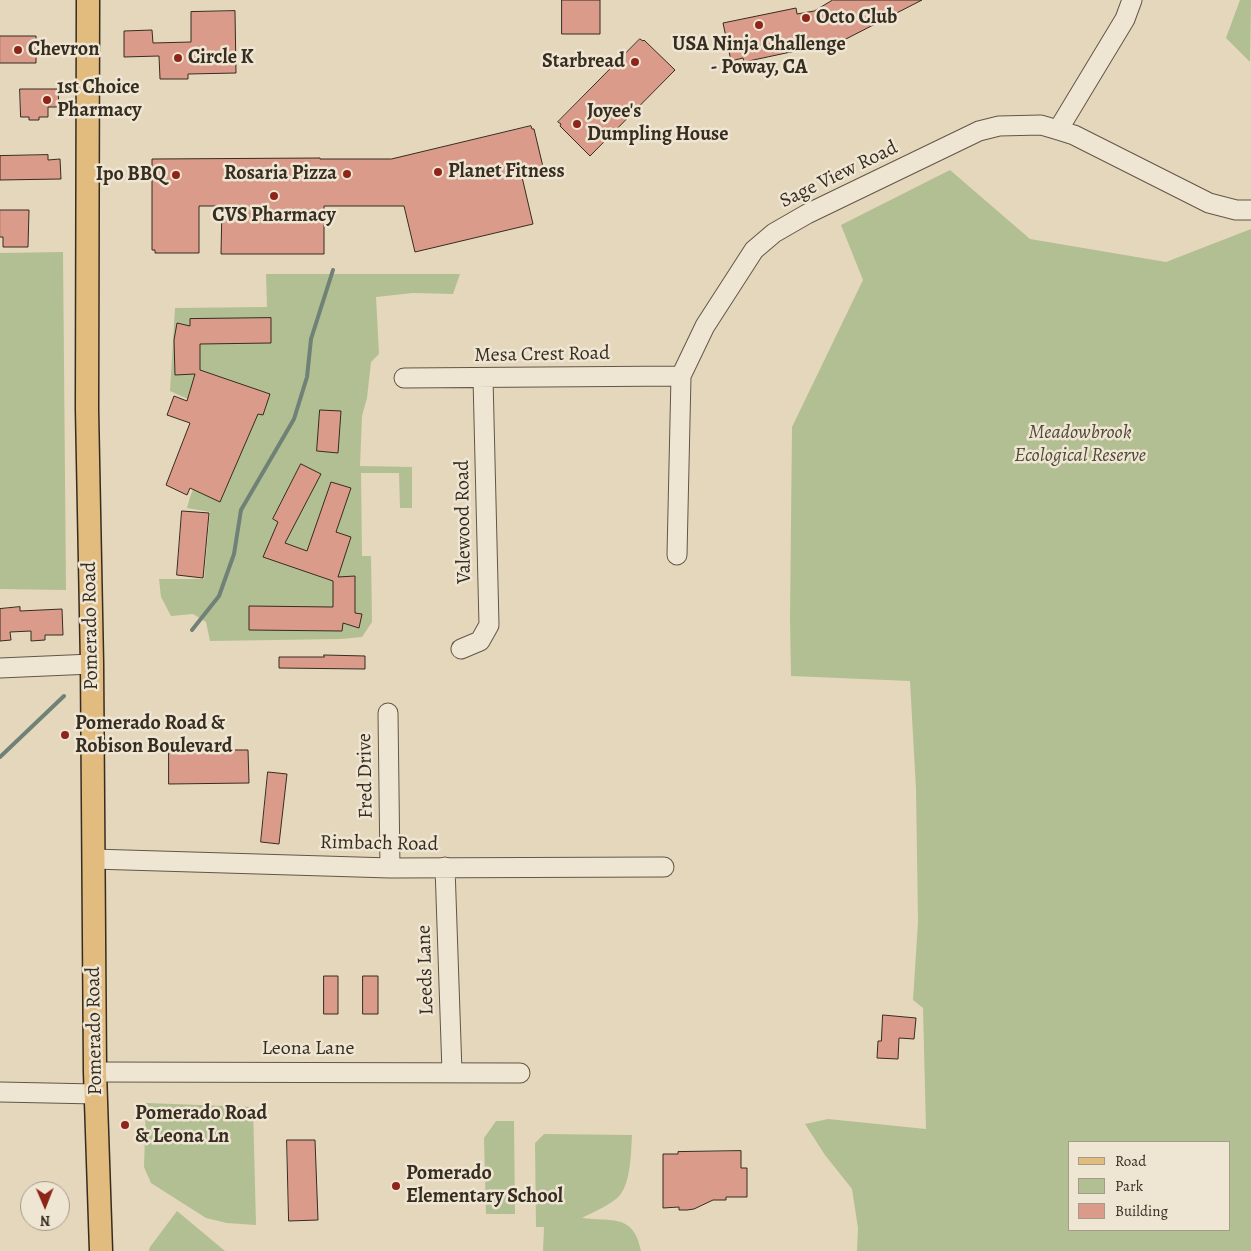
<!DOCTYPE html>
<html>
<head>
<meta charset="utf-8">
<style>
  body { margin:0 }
  #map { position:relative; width:1251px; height:1251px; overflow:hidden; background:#e5d7bc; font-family:Alegreya,serif }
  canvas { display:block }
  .legend { position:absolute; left:1068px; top:1141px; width:162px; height:90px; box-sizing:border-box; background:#eee5d3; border:1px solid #a49b8b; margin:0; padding:6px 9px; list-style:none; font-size:15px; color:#362c20 }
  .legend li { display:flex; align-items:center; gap:10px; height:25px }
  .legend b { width:25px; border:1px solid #a49b8b }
  .north { position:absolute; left:20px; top:1181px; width:50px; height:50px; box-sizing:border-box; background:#eee5d3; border:1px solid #a49b8b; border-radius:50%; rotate:179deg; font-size:14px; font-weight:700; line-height:20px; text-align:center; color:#362c20 }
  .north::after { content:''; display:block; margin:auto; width:18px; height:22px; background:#8f2418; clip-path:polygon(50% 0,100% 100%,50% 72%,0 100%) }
</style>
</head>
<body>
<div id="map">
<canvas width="1251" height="1251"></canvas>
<ul class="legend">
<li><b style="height:6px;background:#e2bc7e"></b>Road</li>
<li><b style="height:14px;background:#b2bf92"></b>Park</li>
<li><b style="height:14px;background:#da9b8a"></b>Building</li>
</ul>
<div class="north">N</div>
</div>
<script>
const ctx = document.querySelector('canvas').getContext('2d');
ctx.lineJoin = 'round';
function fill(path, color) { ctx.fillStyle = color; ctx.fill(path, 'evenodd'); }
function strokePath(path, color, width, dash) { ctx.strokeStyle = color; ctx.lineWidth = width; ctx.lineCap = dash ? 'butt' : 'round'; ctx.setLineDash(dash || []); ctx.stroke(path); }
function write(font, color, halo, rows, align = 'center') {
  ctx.font = font + ' Alegreya,serif'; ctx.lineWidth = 5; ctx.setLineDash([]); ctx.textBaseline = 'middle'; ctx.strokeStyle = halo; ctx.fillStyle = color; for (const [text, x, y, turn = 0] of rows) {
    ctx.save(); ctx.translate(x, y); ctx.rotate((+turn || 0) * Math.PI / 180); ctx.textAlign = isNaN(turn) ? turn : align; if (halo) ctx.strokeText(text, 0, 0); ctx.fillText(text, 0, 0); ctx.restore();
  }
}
fill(new Path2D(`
  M1240 0H1251L1250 62 1226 38Z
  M950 170 1030 239 1166 262 1251 229V1251H857L858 1228 852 1189 825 1155 805 1124 828 1119 926 1129 923 1008 913 1000 918 922 916 789 910 681 791 676 790 619 792 427 863 280 841 225ZM1070 1142H1230V1230H1070Z
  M63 252 66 590 0 589V253Z
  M266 274H460L453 294 413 293 376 297 379 354 371 362 367 398 362 416 360 466 412 467V508H400L399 473H361L362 556H371L372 622 362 637 341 639 210 641 206 622 193 614 171 616 161 597 159 579H204L210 512 187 508 190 497 224 415 170 391 175 308 267 307Z
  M146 1103 253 1107 256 1225 227 1223 206 1218 151 1183 144 1167Z
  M496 1121H514L515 1214H486L484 1138Z
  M544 1134 632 1135C631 1152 631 1188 616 1199 606 1207 593 1212 582 1218 611 1222 634 1213 641 1251H543L544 1227H536L535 1143Z
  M177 1211 225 1251H149L150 1247Z`), '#b2bf92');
strokePath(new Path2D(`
  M192 630 219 596 234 554 241 510 294 419 307 377 311 339 333 270
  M0 757 64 696`), '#708178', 4);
const building = new Path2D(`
  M562 0H600V34H562Z
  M833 0H922L842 41 744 62 743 58 731 61 723 23 796 8 797 14 814 11Z
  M235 11 236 73 188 74V79H160L159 56 124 57V31L152 30 153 43 191 42V12Z
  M0 36H36V63H0Z
  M640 39 643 41 644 40 675 70 590 156 560 126 561 124 558 122Z
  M20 89H58L59 107H48V117H39V120H29V117H21Z
  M531 126 532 129H534L544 171 522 177 533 224 415 252 404 206H324V254H221L222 206H199V253H155V250H152V159L320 158V159H391Z
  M48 155V160L60 159 61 179 0 180V156Z
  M0 210H29L28 247H3V237H0Z
  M271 318V343L200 344V370L270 394 263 415 258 414 220 502 190 488 187 495 166 485 190 423 167 415 174 396 187 401 195 374 175 375 174 340 177 323 190 326V319Z
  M320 410 341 411 338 453 317 451Z
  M301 464 321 474 285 543 307 551 331 482 351 488 336 532 351 537 338 577 355 576V613L362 614 359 628 343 623 342 631 249 630V606L333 607V581L263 557 278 522 273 519Z
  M182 511 209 513 203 578 177 575Z
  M20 607V611L62 609 63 635H45V640L31 641V631L10 632 11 640 0 641V609Z
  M324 655 365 656V669L279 668V657H324Z
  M169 750H248L249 783 169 784Z
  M268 772 287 774 279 844 261 842Z
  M324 976H338V1014H324Z
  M363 976H378V1014H363Z
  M883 1015 916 1018 914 1039 899 1038 898 1059 877 1058 878 1041H881Z
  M287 1140H315L318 1220 289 1221Z
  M741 1151V1168H747V1197H726V1200H713L694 1209 687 1210H679V1207L663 1208V1154H678V1152Z`);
fill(building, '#da9b8a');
strokePath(building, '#362c20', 1);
const minor = new Path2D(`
  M1058 130 1125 19 1132 0
  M404 378 681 376
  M677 555 681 376 705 326 754 250 774 233 807 214 979 131 999 126 1041 125 1058 130 1074 135 1209 203 1236 210H1251
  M461 649 480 641 489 625 483 378
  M0 668 92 664
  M388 713 390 868
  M93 859 390 868 664 867
  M445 867 452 1072
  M95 1072 520 1073
  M0 1092 96 1094`);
const major = new Path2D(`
  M88 0 87 409 92 664 95 1072 101 1251`);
strokePath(minor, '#625747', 21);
strokePath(major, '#362c20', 25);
strokePath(minor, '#eee5d3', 19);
strokePath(major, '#e2bc7e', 22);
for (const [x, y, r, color] of [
  [806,18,5,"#8f2418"],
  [759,25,5,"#8f2418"],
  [18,50,5,"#8f2418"],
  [178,58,5,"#8f2418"],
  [635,62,5,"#8f2418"],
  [47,100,5,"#8f2418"],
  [577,124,5,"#8f2418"],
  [438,172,5,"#8f2418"],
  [347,174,5,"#8f2418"],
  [176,175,5,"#8f2418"],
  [274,196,5,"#8f2418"],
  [65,735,5,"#8f2418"],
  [125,1125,5,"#8f2418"],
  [396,1186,5,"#8f2418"]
]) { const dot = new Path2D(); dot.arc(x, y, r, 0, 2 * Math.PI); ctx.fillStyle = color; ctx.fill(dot); strokePath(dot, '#eee5d3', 2); }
write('bold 20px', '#362c20', '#eee5d3', [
  ["Octo Club",816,18],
  ["USA Ninja Challenge",759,45,"center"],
  ["- Poway, CA",759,68,"center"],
  ["Chevron",28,50],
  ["Circle K",188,58],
  ["Starbread",625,62,"right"],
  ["1st Choice",57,88],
  ["Pharmacy",57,111],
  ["Joyee's",587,112],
  ["Dumpling House",587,135],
  ["Planet Fitness",448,172],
  ["Rosaria Pizza",337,174,"right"],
  ["Ipo BBQ",166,175,"right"],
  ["CVS Pharmacy",274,216,"center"],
  ["Pomerado Road &",75,724],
  ["Robison Boulevard",75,747],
  ["Pomerado Road",135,1114],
  ["& Leona Ln",135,1137],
  ["Pomerado",406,1174],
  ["Elementary School",406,1197]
], 'left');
write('20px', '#362c20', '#eee5d3', [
  ["Sage View Road",839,175,-26],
  ["Mesa Crest Road",542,355,-1],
  ["Valewood Road",464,522,-91],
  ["Pomerado Road",91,626,-91],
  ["Fred Drive",366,776,-91],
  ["Rimbach Road",379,844,1],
  ["Leeds Lane",426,970,-92],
  ["Pomerado Road",95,1031,-91],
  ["Leona Lane",308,1049]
]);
write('italic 20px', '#4f4937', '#eee5d3', [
  ["Meadowbrook",1080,433],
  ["Ecological Reserve",1080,456]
]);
</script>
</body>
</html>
